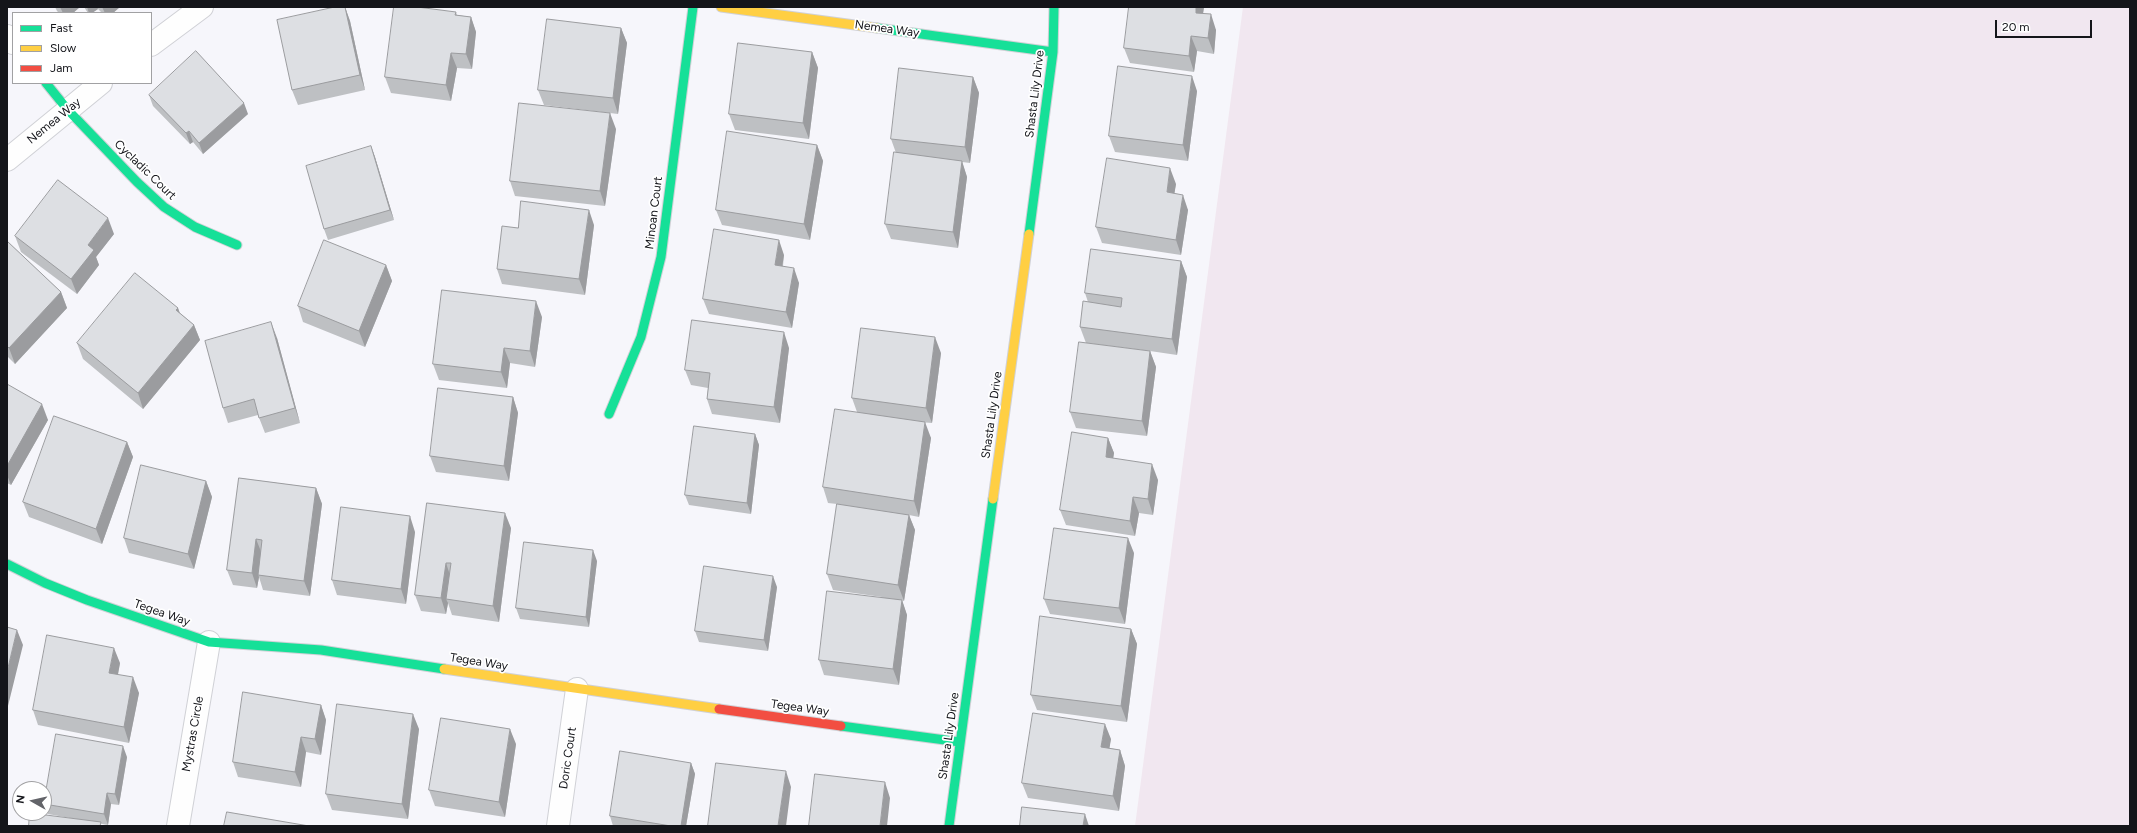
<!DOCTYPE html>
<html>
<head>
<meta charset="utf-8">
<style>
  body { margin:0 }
  #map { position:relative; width:2137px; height:833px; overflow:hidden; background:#f6f6fb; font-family:Figtree,sans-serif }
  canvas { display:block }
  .frame { position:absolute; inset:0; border:8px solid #14151a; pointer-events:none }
  .legend { position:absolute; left:12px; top:12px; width:140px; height:72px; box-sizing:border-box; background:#fff; border:1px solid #a1a1a3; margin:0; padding:5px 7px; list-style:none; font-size:12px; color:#14151a }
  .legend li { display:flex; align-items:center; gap:8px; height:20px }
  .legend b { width:20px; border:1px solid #a1a1a3 }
  .north { position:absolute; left:12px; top:781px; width:40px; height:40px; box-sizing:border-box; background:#fff; border:1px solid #a1a1a3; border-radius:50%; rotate:278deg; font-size:11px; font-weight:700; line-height:16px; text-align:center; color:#14151a }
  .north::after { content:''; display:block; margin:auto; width:14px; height:18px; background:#636469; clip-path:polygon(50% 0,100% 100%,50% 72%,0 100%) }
  .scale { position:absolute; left:1995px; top:20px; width:97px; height:18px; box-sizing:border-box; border:2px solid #14151a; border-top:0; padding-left:5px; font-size:12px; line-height:14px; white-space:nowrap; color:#14151a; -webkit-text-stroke:3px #fff; paint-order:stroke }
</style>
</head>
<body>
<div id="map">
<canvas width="2137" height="833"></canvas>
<div class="frame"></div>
<ul class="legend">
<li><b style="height:5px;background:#16e098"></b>Fast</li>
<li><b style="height:5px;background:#ffcf43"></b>Slow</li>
<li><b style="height:5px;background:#f24e42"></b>Jam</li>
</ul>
<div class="north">N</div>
<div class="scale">20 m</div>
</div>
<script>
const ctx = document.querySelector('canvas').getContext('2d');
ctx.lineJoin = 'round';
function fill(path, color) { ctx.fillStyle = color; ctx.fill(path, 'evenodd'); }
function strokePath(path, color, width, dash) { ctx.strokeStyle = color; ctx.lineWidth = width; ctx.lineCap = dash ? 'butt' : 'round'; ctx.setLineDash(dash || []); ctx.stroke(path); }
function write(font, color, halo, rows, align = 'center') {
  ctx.font = font + ' Figtree,sans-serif'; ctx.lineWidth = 3.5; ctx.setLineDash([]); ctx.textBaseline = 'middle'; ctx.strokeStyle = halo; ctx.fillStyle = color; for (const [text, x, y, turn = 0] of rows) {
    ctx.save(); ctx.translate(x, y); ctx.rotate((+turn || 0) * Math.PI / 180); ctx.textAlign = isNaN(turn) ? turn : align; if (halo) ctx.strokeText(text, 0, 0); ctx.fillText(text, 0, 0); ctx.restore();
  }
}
fill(new Path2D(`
  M1243 7H2130V826H1135Z`), '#f1e7f0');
const street = new Path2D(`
  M7 36 13 43
  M151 45 202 7
  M7 160 101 83
  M178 826 209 642
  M558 826 577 689`);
const fast = new Path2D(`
  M877 28 1053 52
  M46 83 67 109 137 182 164 207 195 227 237 245
  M1029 234 1053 52 1054 7
  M609 414 641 337 661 257 693 7
  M7 564 45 583 87 600 209 642 321 650 444 669
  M841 726 960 742
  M949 826 993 499`);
const slow = new Path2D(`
  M721 7 877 28
  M993 499 1029 234
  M444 669 719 709`);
const jam = new Path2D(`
  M719 709 841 726`);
strokePath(street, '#d0d1d6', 24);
strokePath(fast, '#d0d1d6', 11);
strokePath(slow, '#d0d1d6', 11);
strokePath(jam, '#d0d1d6', 11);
strokePath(street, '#fefefe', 22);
strokePath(fast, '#16e098', 9);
strokePath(slow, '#ffcf43', 9);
strokePath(jam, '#f24e42', 9);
fill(new Path2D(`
  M55 7H80L73 13H59L57 11Z
  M84 7H120L113 13H102L98 9 92 13H88Z
  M345 7 350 21 365 90 298 105 292 90Z
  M1204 7 1203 13 1216 30 1214 54 1197 51 1194 72 1130 63 1124 48Z
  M456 12 457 15 471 17 476 32 472 69 457 68 451 101 391 93 385 77Z
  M621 28 627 43 618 114 544 105 538 90Z
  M812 52 818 68 809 139 735 130 729 114Z
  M973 77 979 93 970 163 962 162 967 177 958 248 891 239 885 224 896 153 891 139Z
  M1197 91 1188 161 1115 152 1109 136Z
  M149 95 248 114 203 154 193 142 190 144 153 106Z
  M616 129 605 206 515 196 510 181Z
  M817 145 823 161 810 240 722 225 716 210Z
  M371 146 375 157 394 220 328 240 324 229Z
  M1176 184 1174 194 1188 210 1181 255 1102 243 1096 227Z
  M594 225 585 295 502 284 497 269Z
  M114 234 96 257 99 265 77 294 21 252 15 236Z
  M7 241 61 292 67 308 15 364 7 356Z
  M784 255 783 266 799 283 792 328 709 314 703 299Z
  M1181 261 1187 277 1177 355 1150 351 1156 367 1147 436 1076 428 1070 412 1150 351 1086 343 1080 327 1088 302 1085 293Z
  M386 265 392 281 365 347 303 322 298 306Z
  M178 308 180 313 194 325 200 340 143 409 83 359 77 343Z
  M542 317 535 367 510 363 507 388 439 380 433 364Z
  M277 338 300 423 265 433 258 415 228 423 223 408Z
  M789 348 780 423 712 414 707 399 708 388 691 385 685 370Z
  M941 353 932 423 919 422 931 438 919 517 909 515 915 530 904 601 902 600 907 615 899 685 824 675 819 660 882 597 833 590 827 574 837 504 828 503 823 487 857 412 852 398Z
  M7 384 48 420 11 485 7 483Z
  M513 397 518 413 509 481 436 472 430 456Z
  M755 434 759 445 751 514 689 505 685 495Z
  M1108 438 1114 453 1113 458 1158 480 1153 515 1139 513 1135 536 1066 525 1060 510Z
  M127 442 133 457 102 544 29 517 23 502Z
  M239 478 316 488 322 504 310 596 263 590 259 577 257 588 233 585 227 570Z
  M206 481 212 497 194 569 129 553 124 538Z
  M427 503 511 528 499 622 452 615 448 603 446 614 421 611 415 595Z
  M415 532 406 604 337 595 332 580Z
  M1134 553 1125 624 1050 614 1044 599Z
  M597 561 589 627 520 619 516 608Z
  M777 587 768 651 699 642 695 631Z
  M1131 629 1137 644 1127 722 1037 710 1031 695Z
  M120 663 118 675 139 693 129 743 38 725 33 710Z
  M321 705 326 720 321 755 306 752 301 787 238 777 233 762Z
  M419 729 408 819 332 810 326 794Z
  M1111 739 1109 748 1120 750 1125 766 1119 811 1028 798 1022 783Z
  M516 744 505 817 435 806 429 790Z
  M127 757 119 805 111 804 108 825 48 814 44 804Z
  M691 763 695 774 686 826H613L610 816Z`), '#bec0c3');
fill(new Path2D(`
  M60 7H80L73 13H63Z
  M87 7H97L98 9 92 13H89Z
  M102 7H120L113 13H105Z
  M345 7 350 21 365 90 360 75Z
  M1196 7H1204L1201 28 1196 13Z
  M1211 14 1216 30 1214 54 1208 38Z
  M471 17 476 32 472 69 466 54Z
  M621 28 627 43 618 114 613 98Z
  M1191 36 1197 51 1194 72 1189 56Z
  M812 52 818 68 809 139 803 123Z
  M451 53 457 68 451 101 446 85Z
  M1192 76 1197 91 1188 161 1183 145Z
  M973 77 979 93 970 163 965 147Z
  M244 103 248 114 203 154 199 143Z
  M610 113 616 129 605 206 600 191Z
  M189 131 193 142 190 144 186 133Z
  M817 145 823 161 810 240 804 224Z
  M371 146 375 157 394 220 390 210Z
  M962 161 967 177 958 248 953 232Z
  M1170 168 1176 184 1172 208 1167 192Z
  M1183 195 1188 210 1181 255 1176 240Z
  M589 210 594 225 585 295 579 279Z
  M108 218 114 234 96 257 99 265 77 294 71 279 88 245Z
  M779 240 784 255 780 280 775 265Z
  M1181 261 1187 277 1177 355 1172 339Z
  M386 265 392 281 365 347 359 331Z
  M794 268 799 283 792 328 786 312Z
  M61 292 67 308 15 364 9 348Z
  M536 301 542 317 535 367 530 351Z
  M178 308 183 324 176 310Z
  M271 322 277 338 300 423 295 408Z
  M194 325 200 340 143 409 138 393Z
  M784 332 789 348 780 423 774 407Z
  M935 337 941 353 932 423 926 408Z
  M504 348 510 363 507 388 501 372Z
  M1150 351 1156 367 1147 436 1142 421Z
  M513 397 518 413 509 481 504 466Z
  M42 404 48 420 11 485 7 475V466Z
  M925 422 931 438 919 517 914 501Z
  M755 434 759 445 751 514 747 503Z
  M1108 438 1114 453 1111 473 1106 457Z
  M127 442 133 457 102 544 96 529Z
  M1152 464 1158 480 1153 515 1148 499Z
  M206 481 212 497 194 569 188 554Z
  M316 488 322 504 310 596 304 581Z
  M1133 497 1139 513 1135 536 1130 521Z
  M505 513 511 528 499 622 493 606Z
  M909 515 915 530 904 601 898 585Z
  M410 516 415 532 406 604 401 589Z
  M1128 538 1134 553 1125 624 1119 608Z
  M256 539 262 554 258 575 259 577 257 588 252 573Z
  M593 550 597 561 589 627 586 617Z
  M446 563 451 578 446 599 448 603 446 614 441 598Z
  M773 576 777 587 768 651 764 640Z
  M902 600 907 615 899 685 893 669Z
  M1131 629 1137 644 1127 722 1121 706Z
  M17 630 23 645 7 710V672Z
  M114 648 120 663 115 689 109 673Z
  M133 677 139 693 129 743 124 727Z
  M321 705 326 720 321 755 315 739Z
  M413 714 419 729 408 819 402 804Z
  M1105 724 1111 739 1107 763 1101 747Z
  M510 729 516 744 505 817 499 802Z
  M301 737 306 752 301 787 295 772Z
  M123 746 127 757 119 805 115 794Z
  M1120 750 1125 766 1119 811 1113 796Z
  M691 763 695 774 686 826H681Z
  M786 771 791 787 786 826H778Z
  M885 782 890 798 887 826H880Z
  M107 793 111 804 108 825 104 814Z
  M1085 814 1089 826H1083Z`), '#9b9c9f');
const building = new Path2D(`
  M335 7H345L360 75 292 90 277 20Z
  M394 7H417L456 12 455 15 471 17 466 54 451 53 446 85 385 77Z
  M1129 7H1196V13L1211 14 1208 38 1191 36 1189 56 1124 48Z
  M547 19 621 28 613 98 538 90Z
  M738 43 812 52 803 123 729 114Z
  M196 51 244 103 199 143 189 131 186 133 149 95Z
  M1118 66 1192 76 1183 145 1109 136Z
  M899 68 973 77 965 147 891 139Z
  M519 103 610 113 600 191 510 181Z
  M727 131 817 145 804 224 716 210Z
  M371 146 390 210 324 229 306 166Z
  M894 152 962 161 953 232 885 224Z
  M1107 158 1170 168 1167 192 1183 195 1176 240 1096 227Z
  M58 180 108 218 88 245 94 250 71 279 15 236Z
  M521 201 589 210 579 279 497 269 502 226 518 228Z
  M714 229 779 240 775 265 794 268 786 312 703 299Z
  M324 240 386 265 359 331 298 306Z
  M7 241 61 292 9 348 7 346Z
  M1091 249 1181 261 1172 339 1080 327 1083 301 1121 307 1122 298 1085 293Z
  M135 273 178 308 176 310 194 325 138 393 77 343Z
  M442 290 536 301 530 351 504 348 501 372 433 364Z
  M692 320 784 332 774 407 707 399 710 373 685 370Z
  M271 322 295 408 259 418 254 399 223 408 205 341Z
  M861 328 935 337 926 408 852 398Z
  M1079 342 1150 351 1142 421 1070 412Z
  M7 384 42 404 7 466Z
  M438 388 513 397 504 466 430 456Z
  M835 409 925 422 914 501 823 487Z
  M54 416 127 442 96 529 23 502Z
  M694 426 755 434 747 503 685 495Z
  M1072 432 1108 438 1106 457 1152 464 1148 499 1133 497 1130 521 1060 510Z
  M141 465 206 481 188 554 124 538Z
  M239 478 316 488 304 581 258 575 262 540 256 539 252 573 227 570Z
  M427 503 505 513 493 606 446 599 451 563H446L441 598 415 595Z
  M837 504 909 515 898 585 827 574Z
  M341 507 410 516 401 589 332 580Z
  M1054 528 1128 538 1119 608 1044 599Z
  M524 542 593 550 586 617 516 608Z
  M704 566 773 576 764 640 695 631Z
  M827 591 902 600 893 669 819 660Z
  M1040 616 1131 629 1121 706 1031 695Z
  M7 627 17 630 7 672Z
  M47 635 114 648 109 673 133 677 124 727 33 710Z
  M243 692 321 705 315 739 301 737 295 772 233 762Z
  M337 704 413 714 402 804 326 794Z
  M1033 713 1105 724 1101 747 1120 750 1113 796 1022 783Z
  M441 718 510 729 499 802 429 790Z
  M56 734 123 746 115 794 107 793 104 814 44 804Z
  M620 751 691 763 681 826H671L610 816Z
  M716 763 786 771 778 826H708Z
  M815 774 885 782 880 826H809Z
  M1022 807 1085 814 1083 826H1020Z
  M227 812 309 826H224Z
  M30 813 101 822 100 826H29Z`);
fill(building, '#dddfe3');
strokePath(building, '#9b9c9f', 1);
write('12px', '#14151a', '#fff', [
  ["Nemea Way",887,29,8],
  ["Shasta Lily Drive",1035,94,-83],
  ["Nemea Way",54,121,-39],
  ["Cycladic Court",145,170,44],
  ["Minoan Court",654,213,-83],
  ["Shasta Lily Drive",992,415,-82],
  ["Tegea Way",162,613,19],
  ["Tegea Way",479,662,9],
  ["Tegea Way",800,708,8],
  ["Mystras Circle",193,734,-80],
  ["Shasta Lily Drive",949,736,-82],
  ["Doric Court",568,758,-82]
]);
</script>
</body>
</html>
